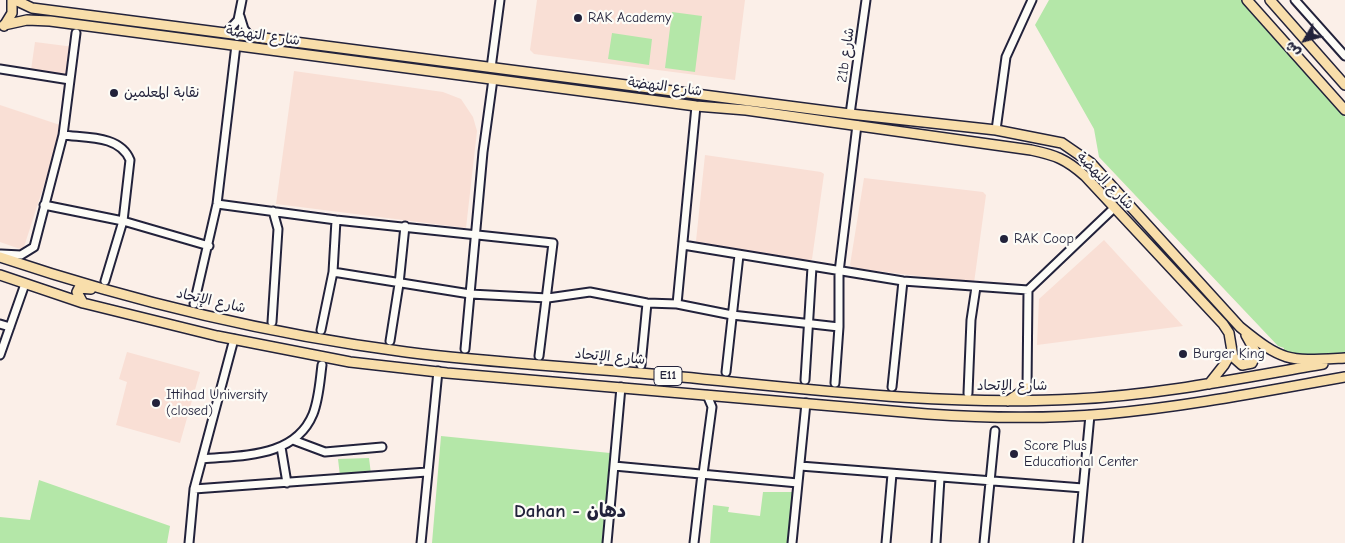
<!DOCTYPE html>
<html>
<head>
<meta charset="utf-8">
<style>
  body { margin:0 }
  #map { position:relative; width:1345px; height:543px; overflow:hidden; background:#fbefe8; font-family:"Comic Neue","Playpen Sans Arabic",sans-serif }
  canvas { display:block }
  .north { position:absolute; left:1280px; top:15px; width:50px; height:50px; -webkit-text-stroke:4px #fdfcf7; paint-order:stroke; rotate:233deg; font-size:14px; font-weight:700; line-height:20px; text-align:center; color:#22223b }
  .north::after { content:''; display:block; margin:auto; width:18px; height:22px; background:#22223b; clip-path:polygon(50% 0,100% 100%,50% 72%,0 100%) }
</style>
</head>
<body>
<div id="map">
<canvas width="1345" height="543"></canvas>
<div class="north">ش</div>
</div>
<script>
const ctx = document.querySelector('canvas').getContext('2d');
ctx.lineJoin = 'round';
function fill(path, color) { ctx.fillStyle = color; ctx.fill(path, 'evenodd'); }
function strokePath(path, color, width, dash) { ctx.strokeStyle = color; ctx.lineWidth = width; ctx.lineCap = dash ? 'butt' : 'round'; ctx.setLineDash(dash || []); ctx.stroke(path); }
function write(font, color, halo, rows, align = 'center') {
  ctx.font = font + ' "Comic Neue","Playpen Sans Arabic",sans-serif'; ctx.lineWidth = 4.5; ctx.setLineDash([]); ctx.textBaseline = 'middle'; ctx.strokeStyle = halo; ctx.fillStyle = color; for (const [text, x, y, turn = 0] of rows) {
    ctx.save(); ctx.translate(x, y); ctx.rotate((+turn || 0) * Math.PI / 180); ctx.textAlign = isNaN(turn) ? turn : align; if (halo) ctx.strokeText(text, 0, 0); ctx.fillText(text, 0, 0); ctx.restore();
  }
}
fill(new Path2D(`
  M537 0H745L735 80 534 54 530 50Z
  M35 42 74 47 69 76 31 70Z
  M294 71 443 92 461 99 473 117 477 131 466 228 276 204Z
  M0 105 63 126 23 250 0 242Z
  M705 155 821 172 824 174 812 259 809 261 698 244 696 241Z
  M864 178 983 192 986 195 974 283 853 268 850 265Z
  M1104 240 1183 326 1037 345 1039 299Z
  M127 352 200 372 180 443 116 425 127 382 119 379Z`), '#f9dfd5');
fill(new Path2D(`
  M1049 0H1241L1345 117V353L1311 358 1283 352 1284 348 1278 346 1099 157 1094 129 1035 25Z
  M672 12 702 16 695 72 665 68Z
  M612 33 652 39 649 65 608 59Z
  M441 436 610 453 602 543H432Z
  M369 458 371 474 340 476 338 459Z
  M39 480 170 526 167 543H0V517L30 520Z
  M763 492H798L791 543H710L713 505 729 507 728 512 760 516Z`), '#b4e7a8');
const minor = new Path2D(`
  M1295 0 1345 56
  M240 16 244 29 250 36
  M226 33 238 20 242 0
  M491 68 500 0
  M0 69 70 80
  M850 114 866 0
  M996 130 1006 57 1032 0
  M63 135C86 138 120 135 130 160L123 221 105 281
  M217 204 336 220 553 243 539 356
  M44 205 123 221 209 246
  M683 245 903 281 1028 290
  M1 254 21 255 34 247 63 135 76 33
  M333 272 470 294 548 298 590 292 647 303 677 304 732 315 839 327
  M194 304 217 204 236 45
  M677 304 696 106
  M272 322 278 229 273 211
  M0 324 10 327
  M321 330 333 272 336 220
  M390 341 399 284 405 226
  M465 349 483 152 493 79
  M0 355 25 284
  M641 365 647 303
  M726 372 739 255
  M805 380 812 267
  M835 383 839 327V272L857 125
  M892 387 903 281
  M1027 388 1028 290 1114 208
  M968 393 971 320 976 287
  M293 440 325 452 382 447
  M281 447 287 483
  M203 459C242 455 295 458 313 414 319 399 320 380 322 365
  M614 466 798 483
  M800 466 1083 488
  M703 474 712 407 707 395
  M194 489 427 472
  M189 543 194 489 234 339
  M421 543 438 371
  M607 543 621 387
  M694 543 702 474
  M792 543 806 403
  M886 543 892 474
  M936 543 940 478
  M984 543 995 431
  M1078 543 1090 415`);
const major = new Path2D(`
  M15 0 32 8 850 114 996 130 1062 143 1091 163 1240 327C1284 363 1289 361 1345 358
  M1247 0 1345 110
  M1270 0 1345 85
  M4 25 27 20 50 21 696 106 746 110 1031 150C1055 155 1066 159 1085 176L1223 324 1229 333 1233 357 1242 365 1252 363 1256 353 1246 335
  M4 26 12 13V0
  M0 257C131 301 268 334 406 352 484 362 562 366 640 373 785 386 931 407 1076 399 1159 395 1241 378 1323 364
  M0 275 83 303 217 336 350 362 447 373 927 414C986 418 1046 419 1105 414 1185 407 1266 391 1345 377
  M83 303 77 292 79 288 91 289
  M1209 384 1224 365 1232 351
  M1008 401 1027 388`);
strokePath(minor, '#22223b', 11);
strokePath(major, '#22223b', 12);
strokePath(minor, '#fdfcf7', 7);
strokePath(major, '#f8deab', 9);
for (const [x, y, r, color] of [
  [578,18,5,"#22223b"],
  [114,93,5,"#22223b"],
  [1004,239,5,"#22223b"],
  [1183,354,5,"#22223b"],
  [156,403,5,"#22223b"],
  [1014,454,5,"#22223b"]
]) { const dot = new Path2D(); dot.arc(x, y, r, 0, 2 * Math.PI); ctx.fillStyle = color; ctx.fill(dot); strokePath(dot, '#fdfcf7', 2); }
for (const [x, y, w] of [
  [668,376,28]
]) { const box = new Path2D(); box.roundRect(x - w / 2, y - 9.5, w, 19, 4); ctx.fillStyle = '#fdfcf7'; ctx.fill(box); strokePath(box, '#22223b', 1); }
write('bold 12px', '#22223b', null, [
  ["E11",668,376]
]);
write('14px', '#22223b', '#fdfcf7', [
  ["RAK Academy",588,18],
  ["نقابة المعلمين",124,93],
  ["RAK Coop",1014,239],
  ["Burger King",1193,354],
  ["Ittihad University",166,395],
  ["(closed)",166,411],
  ["Score Plus",1024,446],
  ["Educational Center",1024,462]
], 'left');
write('14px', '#22223b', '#fdfcf7', [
  ["شارع النهضة",263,36,8],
  ["21b شارع",846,55,-82],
  ["شارع النهضة",665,87,7],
  ["شارع النهضة",1105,181,45],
  ["شارع الإتحاد",211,301,13],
  ["شارع الإتحاد",610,357,5],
  ["شارع الإتحاد",1012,386]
]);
write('bold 19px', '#22223b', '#fdfcf7', [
  ["Dahan - دهان",570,512]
]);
</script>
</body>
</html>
